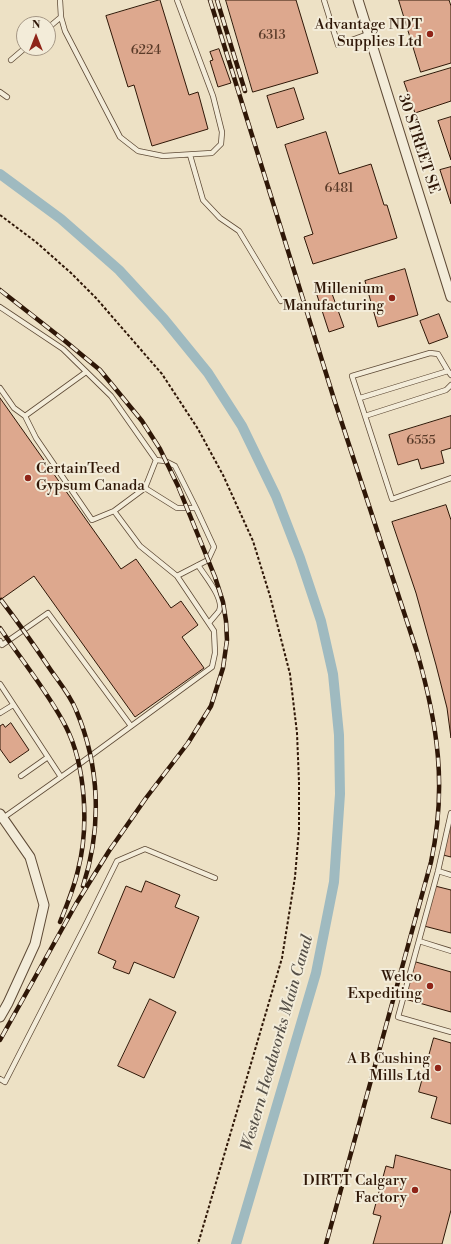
<!DOCTYPE html>
<html>
<head>
<meta charset="utf-8">
<style>
  body { margin:0 }
  #map { position:relative; width:451px; height:1244px; overflow:hidden; background:#ede1c5; font-family:"Libre Bodoni",serif }
  canvas { display:block }
  .north { position:absolute; left:16px; top:16px; width:40px; height:40px; box-sizing:border-box; background:#f3ecd9; border:1px solid #a59785; border-radius:50%; rotate:0deg; font-size:11px; font-weight:700; line-height:16px; text-align:center; color:#2f1707 }
  .north::after { content:''; display:block; margin:auto; width:14px; height:18px; background:#8f2418; clip-path:polygon(50% 0,100% 100%,50% 72%,0 100%) }
</style>
</head>
<body>
<div id="map">
<canvas width="451" height="1244"></canvas>
<div class="north">N</div>
</div>
<script>
const ctx = document.querySelector('canvas').getContext('2d');
ctx.lineJoin = 'round';
function strokePath(path, color, width, dash) { ctx.strokeStyle = color; ctx.lineWidth = width; ctx.lineCap = dash ? 'butt' : 'round'; ctx.setLineDash(dash || []); ctx.stroke(path); }
function fill(path, color) { ctx.fillStyle = color; ctx.fill(path, 'evenodd'); }
function write(font, color, halo, rows, align = 'center') {
  ctx.font = font + ' "Libre Bodoni",serif'; ctx.lineWidth = 4; ctx.setLineDash([]); ctx.textBaseline = 'middle'; ctx.strokeStyle = halo; ctx.fillStyle = color; for (const [text, x, y, turn = 0] of rows) {
    ctx.save(); ctx.translate(x, y); ctx.rotate((+turn || 0) * Math.PI / 180); ctx.textAlign = isNaN(turn) ? turn : align; if (halo) ctx.strokeText(text, 0, 0); ctx.fillText(text, 0, 0); ctx.restore();
  }
}
strokePath(new Path2D(`
  M0 174 61 219 119 270 164 319 208 373 242 426 276 496 300 558 321 621 333 674 339 735 340 794 334 882 316 973 236 1244`), '#9fbac0', 10);
const building = new Path2D(`
  M160 0 189 95 198 92 208 129 152 146 134 85 128 87 106 16Z
  M226 0H296L318 73 253 92Z
  M399 0H449L451 6V63L421 72Z
  M219 49 231 83 218 87 210 61 213 60 210 52Z
  M451 68V101L415 113 404 82Z
  M294 88 304 119 277 128 267 96Z
  M451 117V160L438 121Z
  M326 132 339 174 371 164 384 205H387L397 238 313 264 304 237 313 234 285 145Z
  M451 167V204L440 170Z
  M405 269 418 315 378 327 365 281Z
  M330 288 344 327 329 332 316 292Z
  M439 314 448 337 429 344 420 321Z
  M0 398 121 569 136 559 171 608 181 601 198 625 182 637 204 668 135 717 34 576 0 600Z
  M451 416V448L441 451 444 463 421 469 418 459 398 465 389 435Z
  M446 505 451 520V738L447 708 436 665 416 593 392 522Z
  M11 723 29 750 10 763 0 749V726L3 724 5 727Z
  M451 823V857L443 855Z
  M146 881 180 895 175 907 199 917 174 978 134 962 129 974 113 968 116 961 98 953 126 886 141 892Z
  M435 886 451 890V933L424 926Z
  M416 962 451 972V1012L405 999Z
  M150 999 176 1012 144 1078 118 1066Z
  M434 1038 451 1043V1124L431 1118 437 1097 419 1092Z
  M396 1155 451 1170V1210L442 1244H373L381 1216 373 1214 386 1166 393 1168Z`);
fill(building, '#dda88e');
strokePath(building, '#2f1707', 1);
const lane = new Path2D(`
  M60 0 61 17 65 31 120 137 138 151 163 156 212 153 221 144 222 132 213 96 177 0
  M324 0 338 45 368 34
  M48 28 61 17
  M11 60 25 48
  M0 92 7 97
  M190 155 203 200 220 218 239 231 281 301
  M0 307 63 349 111 396 156 460 145 488 114 511 92 520 36 438 25 416 86 372
  M448 371 438 354 430 353 352 376 392 499 451 478
  M0 388 14 408 25 416
  M360 398 448 371 451 375
  M365 416 446 390 451 385
  M156 460 165 461 175 466 196 508
  M145 488 177 508H196L214 547 208 560 177 576
  M198 565C204 575 225 599 219 611 216 615 212 619 209 623
  M0 641 2 645 48 613 131 726
  M0 684 61 777
  M0 713 13 705
  M21 776 48 757
  M451 813 438 871 398 1017 451 1032
  M3 818 78 765 212 667 215 653 214 631 177 576 140 546 114 511
  M438 871 451 875
  M419 941 451 951
  M0 1079 5 1082 87 922 117 861 145 849 215 878`);
const street = new Path2D(`
  M358 0 451 297
  M0 814 30 857 44 905 35 944 8 1003 0 1017`);
strokePath(lane, '#5e4a36', 6);
strokePath(street, '#5e4a36', 11);
strokePath(new Path2D(`
  M0 215 36 242 71 273 96 298 162 374 198 429 223 475 253 541 270 596 290 674 297 733 299 782V830L295 877 282 958 198 1244`), '#2f1707', 2, [3, 2]);
strokePath(lane, '#f3ecd9', 4.5);
strokePath(street, '#f3ecd9', 9);
const rail = new Path2D(`
  M210 0 334 399 417 652C438 725 447 787 431 862L326 1244
  M217 0 245 91
  M0 290 65 341 100 370 142 421 160 449 178 486 215 577 223 602 226 621 227 640 223 668 211 706 188 743 146 798 109 851 76 904 0 1040
  M1 600C18 622 34 645 50 669 59 682 70 695 76 710 100 766 102 828 83 886
  M0 628C22 661 48 692 66 727 86 766 89 828 78 870 74 888 67 905 60 922`);
strokePath(rail, '#2f1707', 4.5);
strokePath(rail, '#f3ecd9', 3, [9]);
for (const [x, y, r, color] of [
  [430,34,4,"#8f2418"],
  [392,298,4,"#8f2418"],
  [28,478,4,"#8f2418"],
  [430,986,4,"#8f2418"],
  [438,1068,4,"#8f2418"],
  [415,1190,4,"#8f2418"]
]) { const dot = new Path2D(); dot.arc(x, y, r, 0, 2 * Math.PI); ctx.fillStyle = color; ctx.fill(dot); strokePath(dot, '#f3ecd9', 1.5); }
write('13px', '#5a3b29', null, [
  ["6313",272,36],
  ["6224",146,51],
  ["6481",339,189],
  ["6555",421,441]
]);
write('15px', '#2f1707', '#f3ecd9', [
  ["Advantage NDT",422,25],
  ["Supplies Ltd",422,42],
  ["Millenium",384,289],
  ["Manufacturing",384,306],
  ["CertainTeed",36,469,"left"],
  ["Gypsum Canada",36,486,"left"],
  ["Welco",422,977],
  ["Expediting",422,994],
  ["A B Cushing",430,1059],
  ["Mills Ltd",430,1076],
  ["DIRTT Calgary",407,1181],
  ["Factory",407,1198]
], 'right');
write('15px', '#2f1707', '#f3ecd9', [
  ["30 STREET SE",418,144,72]
]);
write('italic 16px', '#565048', '#f3ecd9', [
  ["Western Headworks Main Canal",278,1043,-74]
]);
</script>
</body>
</html>
